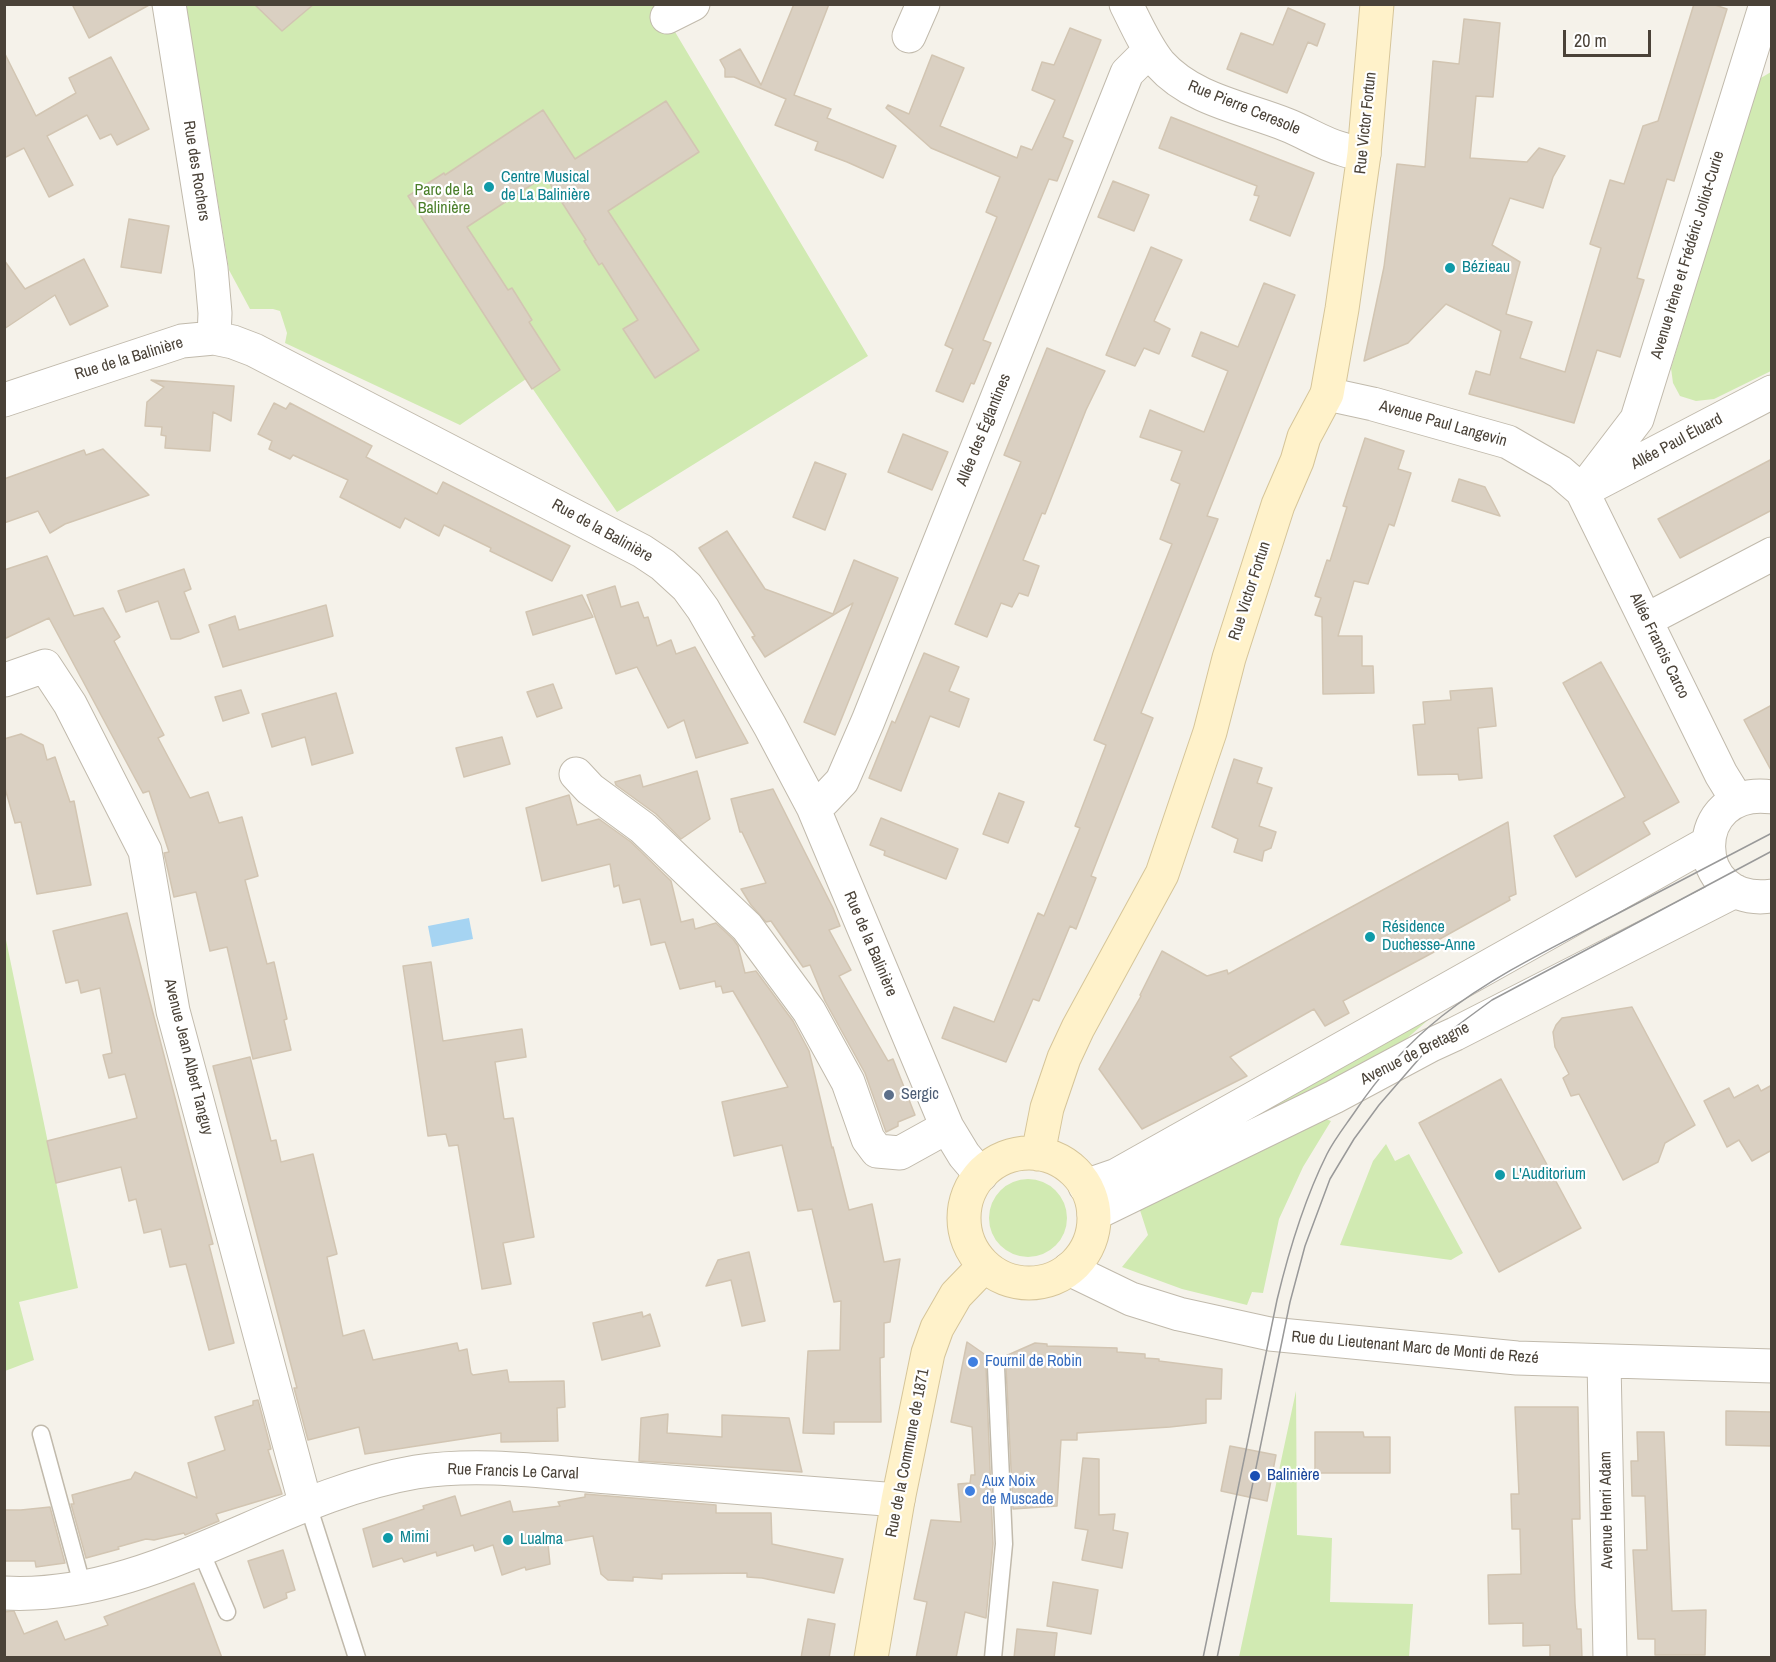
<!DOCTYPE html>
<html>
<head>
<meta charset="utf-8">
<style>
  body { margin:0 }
  #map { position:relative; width:1776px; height:1662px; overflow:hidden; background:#f5f2ea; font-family:"Archivo Narrow",sans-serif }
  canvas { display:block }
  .frame { position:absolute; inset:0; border:6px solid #4a4238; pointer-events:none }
  .scale { position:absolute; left:1563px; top:30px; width:88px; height:27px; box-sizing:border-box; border:3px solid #4a4238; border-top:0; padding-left:8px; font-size:18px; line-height:21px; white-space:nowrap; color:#4a4238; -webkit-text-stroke:4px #fff; paint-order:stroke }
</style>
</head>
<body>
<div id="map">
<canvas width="1776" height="1662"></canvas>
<div class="frame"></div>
<div class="scale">20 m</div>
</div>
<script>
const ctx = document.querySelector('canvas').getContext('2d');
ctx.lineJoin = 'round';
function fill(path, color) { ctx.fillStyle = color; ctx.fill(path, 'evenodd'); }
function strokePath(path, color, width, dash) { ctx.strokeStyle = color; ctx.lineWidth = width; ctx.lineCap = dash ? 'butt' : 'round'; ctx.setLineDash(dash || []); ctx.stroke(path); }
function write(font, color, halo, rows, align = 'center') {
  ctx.font = font + ' "Archivo Narrow",sans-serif'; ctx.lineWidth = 4.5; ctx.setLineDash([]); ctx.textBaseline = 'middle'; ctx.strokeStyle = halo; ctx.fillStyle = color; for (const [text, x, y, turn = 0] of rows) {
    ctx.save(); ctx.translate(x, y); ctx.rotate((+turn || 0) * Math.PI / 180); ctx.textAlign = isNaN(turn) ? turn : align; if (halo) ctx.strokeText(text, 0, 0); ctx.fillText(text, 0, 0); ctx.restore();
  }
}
fill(new Path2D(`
  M186 5H659L868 356 617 512 526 379 460 425 285 343 287 333 280 311 273 309H250L229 270Z
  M1771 72V371L1714 399 1696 401 1680 396 1673 383 1671 368 1759 79Z
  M5 935 78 1288 19 1302 34 1360 5 1371Z
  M1431 1005 1435 1014 1397 1047 1129 1188Z
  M1312 1114 1331 1121 1303 1167 1279 1219 1263 1293 1252 1292 1247 1305 1182 1289 1122 1267 1148 1235 1137 1201Z
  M1386 1144 1395 1161 1409 1154 1463 1253 1451 1260 1340 1245 1373 1161Z
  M989 1218a39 39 0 1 1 78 0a39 39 0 1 1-78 0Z
  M1296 1391 1297 1535 1332 1538 1330 1602 1413 1604 1409 1657H1239Z`), '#d1eab2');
fill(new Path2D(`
  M469 918 473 939 432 947 428 926Z`), '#a6d4f2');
const building = new Path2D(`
  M72 4H151L89 38Z
  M254 4H314L282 31Z
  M794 4H829L794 95 831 109 827 118 896 146 883 178 847 162 815 150 818 142 775 125 786 99 734 77H725V69L720 60 740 49 761 85Z
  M1694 4H1712L1727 9 1674 181 1667 179 1637 278 1644 280 1620 357 1597 350 1574 423 1469 394 1476 371 1490 375 1501 331 1446 304 1408 343 1364 361 1384 267 1397 164 1425 167 1433 61 1459 64 1464 19 1500 23 1493 97 1476 96 1470 158 1527 162 1539 148 1565 156 1553 177 1543 208 1510 198 1492 245 1520 262 1506 314 1532 322 1520 358 1565 372 1601 248 1590 244 1610 180 1624 184 1643 126 1658 121Z
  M1288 8 1325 24 1317 46 1308 42 1287 93 1227 69 1241 33 1273 45Z
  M1070 28 1101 40 1063 137 1073 141 1057 181 1049 179 983 340 991 343 974 384 971 383 963 402 936 391 953 349 945 345 997 217 986 212 1000 177 931 148 886 108 888 105 909 114 932 55 964 68 940 126 1017 158 1021 146 1032 150 1055 100 1032 90 1042 62 1054 65Z
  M4 52 36 116 76 93 69 78 111 57 149 129 117 145 111 134 100 139 87 115 47 136 73 185 49 197 24 148 4 158Z
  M666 101 699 152 608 211 699 350 655 378 623 329 638 320 602 263 599 265 584 241 586 240 545 176 467 227 508 290 512 288 532 320 529 322 560 370 532 389 408 196 444 173 445 175 543 110 575 159Z
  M1171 117 1314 173 1290 236 1250 220 1259 196 1254 195 1257 186 1159 148Z
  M1113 181 1149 195 1134 231 1098 217Z
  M129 219 169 226 161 273 121 267Z
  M1151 247 1182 260 1154 321 1170 329 1159 354 1144 348 1135 366 1106 355Z
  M84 259 108 306 70 325 55 295 4 329V260L25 289Z
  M1264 283 1295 295 1207 516 1218 519 1141 713 1153 718 1091 876 1096 878 1076 929 1070 926 1039 1001 1033 999 1006 1062 942 1038 954 1007 994 1022 1038 913 1044 916 1080 828 1075 826 1106 745 1094 740 1172 544 1160 539 1180 484 1171 480 1182 451 1140 437 1150 410 1204 432 1228 371 1192 356 1201 332 1238 347Z
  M1047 348 1105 371 1086 410 1045 514 1042 513 1023 560 1039 566 1028 596 1019 593 1012 607 1001 603 987 637 955 624 1021 462 1004 455Z
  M151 380 234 386 231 421 213 412 210 451 165 448 166 436 161 435 162 427 145 426 147 402 164 387Z
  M274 403 286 409 290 403 372 446 366 457 437 494 443 482 570 546 552 581 490 551 491 548 444 525 439 536 405 518 400 528 340 497 348 480 293 455 290 459 269 449 272 441 258 434Z
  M903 434 948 452 932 490 888 472Z
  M1365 438 1404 451 1398 469 1411 473 1394 526 1389 524 1368 584 1354 581 1338 636H1362V666H1373L1374 693 1323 694 1322 617 1315 615 1321 598 1315 596 1327 560 1330 561 1347 507 1343 506Z
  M103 449 149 495 65 524 50 533 38 511 4 523V479L84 450 86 455Z
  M1772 459V510L1680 558 1658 519Z
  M815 462 846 474 825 530 793 517Z
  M1459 479 1485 487 1500 516 1452 501Z
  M727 531 765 589 833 614 854 560 898 578 835 735 804 722 853 603 765 657 752 637 755 636 699 548Z
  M47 556 74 616 103 608 120 637 114 641 164 735 158 738 190 798 208 792 219 823 242 817 258 876 245 880 267 964 274 962 287 1019 284 1020 291 1050 253 1059 227 947 210 951 196 892 174 897 164 853 169 852 149 791 143 793 49 618 4 639V570Z
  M184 569 191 589 184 592 199 632 180 639H171L158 601 126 612 118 591Z
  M615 586 621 607 638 602 644 618 648 617 657 646 671 640 676 654 695 647 748 743 696 758 684 720 668 728 637 667 616 674 587 595Z
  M582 595 593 617 533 635 526 612Z
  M326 605 333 636 223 667 209 625 235 616 239 630Z
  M924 653 959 667 949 691 969 699 959 727 930 716 901 791 869 778 892 721 895 723Z
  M1601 662 1679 802 1643 822 1650 834 1576 877 1554 836 1625 797 1563 683Z
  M553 684 562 708 537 717 527 692Z
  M1492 688 1496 726 1478 728 1482 778 1459 780 1458 774 1418 775 1413 725 1425 724 1423 702 1451 700 1450 691Z
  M241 690 249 713 223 721 215 697Z
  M336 693 353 753 312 765 305 737 272 747 262 714Z
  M1772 705V772L1744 720Z
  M21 734 43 745 47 760 55 757 70 802 74 801 91 885 37 894 21 822 15 823 4 785V739Z
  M502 737 510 764 464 777 456 748Z
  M1234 759 1262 768 1257 783 1272 788 1259 826 1276 832 1271 848 1264 851 1262 861 1234 852 1238 839 1212 827Z
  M697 771 710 819 681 839 656 814 616 785 615 782 640 775 643 787Z
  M773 789 833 908 840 926 829 930 851 970 839 976 888 1061 893 1059 915 1115 898 1122V1126L886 1132 865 1073 825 1001 810 965 803 967 771 921 766 922 751 905 741 889 766 883 742 832H740L731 799Z
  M999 793 1024 802 1008 843 983 834Z
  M569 795 577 825 599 819 631 842 671 881 681 922 693 919 695 929 716 923 733 939 738 946 745 973 756 971 793 1021 809 1051 832 1148 833 1147 849 1210 872 1204 884 1262 900 1259 890 1322 884 1323V1357L880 1358 881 1422H834V1434L803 1433 808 1351 840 1350 841 1301 834 1302 812 1209 798 1211 782 1145 734 1156 722 1102 788 1087 759 1035 733 991 723 993 721 986 716 987 715 981 680 989 665 942 651 945 640 899 623 903 619 885 614 887 610 864 542 881 526 808Z
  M881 818 958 849 946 879 884 855 885 851 870 845Z
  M1508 822 1516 894 1509 897 1510 900 1429 945 1434 952 1343 1001 1349 1013 1325 1026 1314 1009 1230 1057 1247 1076 1142 1129 1099 1069 1141 996 1140 995 1162 951 1207 976 1227 970 1228 974Z
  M127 913 213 1244 209 1245 234 1343 209 1350 186 1264 170 1267 161 1229 144 1233 136 1199 129 1201 121 1167 56 1183 47 1141 137 1118 125 1074 109 1078 103 1055 112 1053 100 988 81 993 78 980 66 983 53 931Z
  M431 962 443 1041 522 1029 526 1057 495 1062 504 1119 513 1118 534 1237 503 1243 511 1284 482 1289 458 1145 449 1146 446 1134 428 1136 403 966Z
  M1632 1007 1695 1125 1665 1143 1658 1162 1623 1180 1579 1094 1571 1096 1563 1078 1569 1074 1555 1047 1553 1032 1556 1025 1562 1018Z
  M250 1057 271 1141 276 1140 281 1162 313 1154 337 1254 327 1257 343 1336 364 1330 373 1360 457 1343 459 1351 467 1349 471 1373 473 1375 507 1370 509 1382 564 1381 565 1407 557 1408 558 1441 501 1442V1433L365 1454 359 1427 308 1440 294 1388H297L213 1066Z
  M1501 1079 1581 1228 1499 1272 1419 1123Z
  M1758 1085 1761 1091 1772 1085V1150L1752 1161 1739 1140 1727 1147 1704 1101 1729 1088 1734 1098Z
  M749 1252 765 1321 742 1326 731 1280 706 1286 718 1260Z
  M642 1312 643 1317 650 1314 660 1346 602 1360 593 1323Z
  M967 1342 990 1358 986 1367 993 1544 986 1618 965 1612 956 1658H916L927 1602 914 1599 931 1520 961 1522 958 1484 970 1483 971 1475H975L972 1427 951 1422Z
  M1035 1343 1047 1344V1346L1117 1348V1352L1145 1354V1358L1159 1359V1361L1222 1369 1221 1399H1206V1423L1170 1427 1077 1433V1440H1061L1057 1506 1013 1509 1006 1367 1001 1358Z
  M258 1400 271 1449 268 1450 282 1494 216 1514 219 1521 185 1535 184 1533 154 1540 146 1539 118 1547 119 1549 86 1558 71 1504H74L72 1495 131 1479 135 1472 197 1498 188 1463 225 1450 215 1417 253 1405V1401Z
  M1515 1407H1578L1580 1519H1572L1575 1604 1577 1629H1581L1582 1658H1550V1645L1523 1646V1623L1489 1624 1488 1575 1521 1574 1520 1529H1512L1511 1494H1519Z
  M1726 1411 1772 1412V1446L1726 1445Z
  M668 1414 667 1433 722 1437V1415L789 1418 802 1472 639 1461 641 1418Z
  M1315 1432H1363L1364 1437H1390V1473H1315Z
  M1637 1432H1664L1672 1611 1706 1610 1705 1655H1655V1639H1638L1633 1550H1647L1645 1496H1632L1631 1461H1638Z
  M1230 1446 1276 1455 1267 1501 1221 1491Z
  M1083 1458 1099 1459V1515L1115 1514 1113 1530 1128 1533 1122 1568 1082 1560 1088 1530 1075 1528Z
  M585 1494 716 1505V1513H771L772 1544 843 1559 834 1593 762 1578 747 1577V1573L662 1574V1579L633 1577V1581L608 1580 601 1574 593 1536 548 1544 550 1564 526 1570 525 1567 502 1575 493 1545 475 1551 473 1545 437 1556 436 1552 404 1562 402 1558 373 1567 363 1529 424 1509 423 1506 455 1496 461 1516 510 1501 513 1512 560 1506 558 1502 585 1497Z
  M50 1507 65 1563 36 1567 35 1561H4V1510H21Z
  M283 1550 295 1590 286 1593 287 1598 264 1608 248 1561Z
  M1053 1582 1098 1590 1091 1634 1047 1626Z
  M194 1583 222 1658H4V1612L14 1611 24 1634 57 1621 65 1640 108 1625 104 1617Z
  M808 1619 835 1624 829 1658H801Z
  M1017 1629 1057 1633 1054 1658H1014Z`);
fill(building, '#dad0c2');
strokePath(building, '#d2c5b2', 1.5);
const lane = new Path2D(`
  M41 1434 83 1588
  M308 1505 357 1658
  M200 1549 227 1612
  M993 1658 1004 1544 996 1367`);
const street = new Path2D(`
  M169 4 211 268 215 313 214 338
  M1126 4C1136 24 1146 47 1160 64 1192 100 1245 108 1287 125 1305 132 1323 144 1342 149 1349 152 1357 152 1364 154
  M667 17 693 4
  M909 36 923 4
  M1327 394 1373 404 1508 442 1560 472 1582 491 1721 774 1737 800
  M4 400 182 341 214 338 233 342 254 350 642 551 663 565 687 587 703 609 770 726 813 807 947 1127 964 1155 981 1175
  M1592 486 1772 392
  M1582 491 1637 419 1766 4
  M1646 620 1772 554
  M5 680 45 666 70 704 145 851 173 1011 302 1491 308 1505
  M576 774 590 789 643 828 747 927 809 1011 848 1082 868 1139 877 1151 900 1153 947 1127
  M1772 797C1687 785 1688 908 1772 896
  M813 807 824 800 842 781 868 721 1127 73 1150 50
  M1085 1186 1117 1175 1708 843
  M1094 1214 1334 1097 1431 1045 1455 1034 1735 891
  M1069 1269 1131 1299 1179 1314 1270 1334 1517 1358 1772 1366
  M1604 1362 1610 1658
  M4 1593C152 1601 275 1496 416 1472 480 1462 546 1472 609 1477 705 1485 802 1493 898 1500`);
const secondary = new Path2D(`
  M964 1218a65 65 0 1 1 130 0a65 65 0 1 1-130 0Z
  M1038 1154 1047 1108 1064 1058 1078 1028 1162 874 1210 732 1229 658 1278 505 1297 461 1304 437 1327 394 1342 309 1364 154 1377 4
  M871 1658 898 1500 928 1353 937 1328 956 1295 984 1266`);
strokePath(lane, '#c1baac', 19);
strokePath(street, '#c1baac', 35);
strokePath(secondary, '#d6c599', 35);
strokePath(lane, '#fff', 16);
strokePath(street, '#fff', 33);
strokePath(secondary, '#fff2ca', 33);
strokePath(new Path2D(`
  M1203 1658 1277 1300C1289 1250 1304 1200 1327 1154 1334 1140 1345 1126 1354 1113 1378 1077 1408 1043 1442 1016 1494 975 1556 946 1615 915 1667 888 1719 861 1772 833
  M1217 1658 1290 1302 1305 1246 1330 1179 1354 1139 1379 1105 1431 1045 1492 1000 1772 851`), '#999', 1.5);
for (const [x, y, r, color] of [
  [489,187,6,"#0f9aa8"],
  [1450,268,6,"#0f9aa8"],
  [1370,937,6,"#0f9aa8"],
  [889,1095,6,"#5c6f8a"],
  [1500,1175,6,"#0f9aa8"],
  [973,1362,6,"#3f7fe0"],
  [1255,1476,6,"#1a4fb4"],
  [970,1491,6,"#3f7fe0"],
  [388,1538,6,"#0f9aa8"],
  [508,1540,6,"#0f9aa8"]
]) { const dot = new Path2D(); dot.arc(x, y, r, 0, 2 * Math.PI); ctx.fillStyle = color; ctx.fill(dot); strokePath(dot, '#fff', 2); }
write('16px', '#4a4238', '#fff', [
  ["Rue Pierre Ceresole",1244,108,22],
  ["Rue Victor Fortun",1366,123,-84],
  ["Rue des Rochers",196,171,81],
  ["Avenue Irène et Frédéric Joliot-Curie",1688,255,-73],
  ["Rue de la Balinière",129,359,-17],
  ["Avenue Paul Langevin",1443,424,16],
  ["Allée des Églantines",984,430,-68],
  ["Allée Paul Éluard",1677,442,-28],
  ["Rue de la Balinière",602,531,29],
  ["Rue Victor Fortun",1250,591,-72],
  ["Allée Francis Carco",1659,646,64],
  ["Rue de la Balinière",870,944,67],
  ["Avenue de Bretagne",1415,1054,-27],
  ["Avenue Jean Albert Tanguy",188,1057,76],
  ["Rue du Lieutenant Marc de Monti de Rezé",1415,1348,5],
  ["Rue de la Commune de 1871",908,1453,-79],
  ["Rue Francis Le Carval",513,1472,2],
  ["Avenue Henri Adam",1607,1510,-91]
]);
write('16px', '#0d838f', '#fff', [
  ["Centre Musical",501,178],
  ["de La Balinière",501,196],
  ["Bézieau",1462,268],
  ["Résidence",1382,928],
  ["Duchesse-Anne",1382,946],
  ["L'Auditorium",1512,1175],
  ["Mimi",400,1538],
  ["Lualma",520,1540]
], 'left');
write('16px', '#4a7e29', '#fff', [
  ["Parc de la",444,191],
  ["Balinière",444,209]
]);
write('16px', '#4e5e75', '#fff', [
  ["Sergic",901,1095]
], 'left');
write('16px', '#366cbe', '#fff', [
  ["Fournil de Robin",985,1362],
  ["Aux Noix",982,1482],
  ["de Muscade",982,1500]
], 'left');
write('16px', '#164399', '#fff', [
  ["Balinière",1267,1476]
], 'left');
</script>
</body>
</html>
